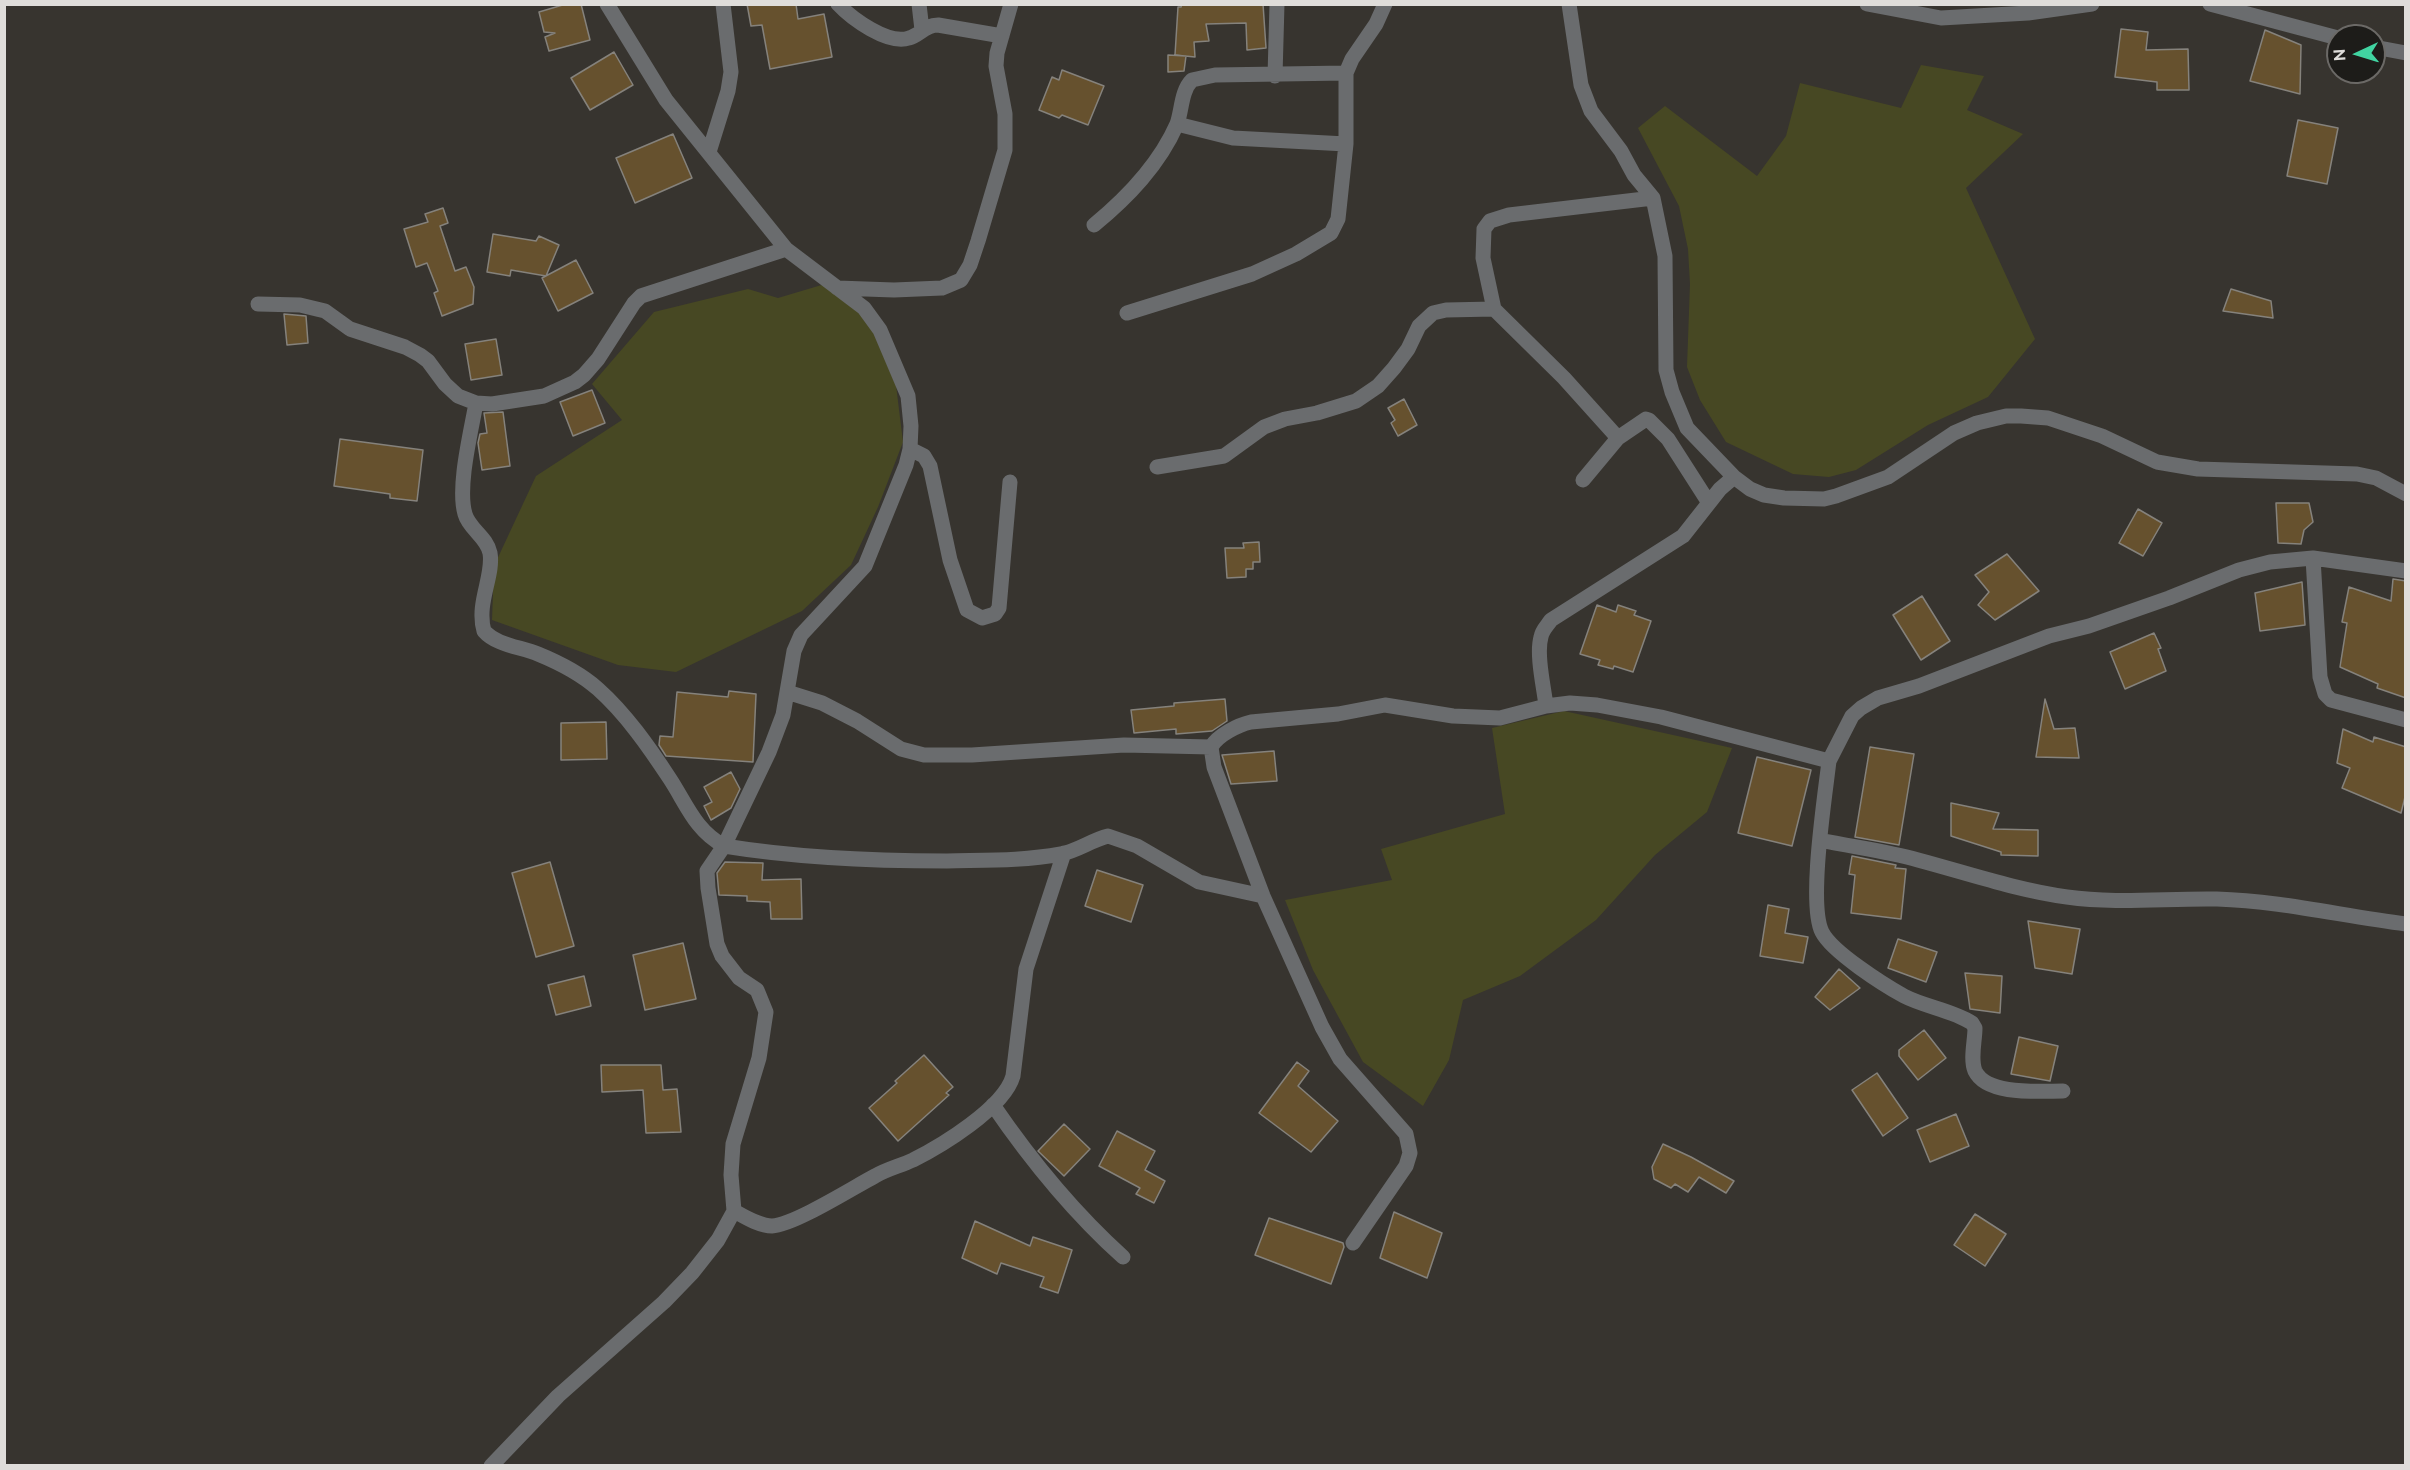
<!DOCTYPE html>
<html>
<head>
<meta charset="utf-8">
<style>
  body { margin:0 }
  #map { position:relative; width:2410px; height:1470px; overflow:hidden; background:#37342f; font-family:Raleway,sans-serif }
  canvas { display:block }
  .frame { position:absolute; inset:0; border:6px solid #dfddda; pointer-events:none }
  .north { position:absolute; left:2326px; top:24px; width:60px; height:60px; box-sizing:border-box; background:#1d1c19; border:2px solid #6b6966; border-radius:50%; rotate:266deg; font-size:16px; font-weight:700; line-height:24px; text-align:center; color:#dfddda }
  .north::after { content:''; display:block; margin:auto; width:21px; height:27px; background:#41d4a1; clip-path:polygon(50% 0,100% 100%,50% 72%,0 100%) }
</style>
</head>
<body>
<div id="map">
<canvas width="2410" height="1470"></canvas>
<div class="frame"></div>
<div class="north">N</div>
</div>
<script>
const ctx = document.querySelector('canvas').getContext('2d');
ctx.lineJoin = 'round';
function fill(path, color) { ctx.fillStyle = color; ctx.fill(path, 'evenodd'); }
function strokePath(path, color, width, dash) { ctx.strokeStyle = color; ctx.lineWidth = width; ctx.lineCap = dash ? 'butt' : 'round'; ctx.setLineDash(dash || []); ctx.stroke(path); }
fill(new Path2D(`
  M1921 65 1984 76 1967 110 2023 134 1966 188 2035 339 1988 397 1928 425 1856 470 1829 477 1793 474 1726 442 1700 400 1687 367 1690 284 1688 249 1679 206 1638 128 1665 106 1757 176 1786 136 1800 83 1901 108Z
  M825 284 865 312 896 385 903 442 878 507 851 565 802 611 676 672 618 665 492 620 494 566 536 476 622 420 592 384 654 312 748 289 778 298Z
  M1564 711 1732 748 1707 812 1655 855 1596 920 1520 976 1463 1000 1449 1060 1423 1106 1363 1062 1313 970 1285 900 1392 880 1381 849 1505 814 1492 728Z`), '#474823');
const building = new Path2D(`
  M566 4H581L590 40 549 51 545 37 555 33 544 32 539 12Z
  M747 4H796L798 19 824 14 832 57 770 69 762 25 751 26Z
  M1182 4H1263L1266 48 1247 50 1246 23 1206 24 1209 41 1194 42 1195 57 1175 55 1178 7H1181Z
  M2121 29 2148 32 2146 50 2188 49 2189 90H2157V82L2115 77Z
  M2265 30 2301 45 2300 94 2250 81Z
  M614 52 633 85 590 110 571 78Z
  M1168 55 1186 56 1184 71 1168 72Z
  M1062 70 1104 86 1088 125 1062 115 1059 118 1039 110 1052 77 1059 80Z
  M2298 120 2338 128 2327 184 2287 176Z
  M673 134 692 178 635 203 616 158Z
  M443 208 448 223 440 226 455 271 466 267 474 287 473 304 442 316 434 293 438 291 427 263 416 267 404 229 428 222 425 214Z
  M493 234 536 241 539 236 559 245 546 276 511 270 510 276 487 272Z
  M576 260 593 293 558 311 542 278Z
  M2231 289 2271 301 2273 318 2223 311Z
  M284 314 306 316 308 343 287 345Z
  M496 339 502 375 471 380 465 344Z
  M592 390 605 423 573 436 560 402Z
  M1404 399 1417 425 1398 436 1391 423 1395 420 1388 408Z
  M503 412 510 466 482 470 478 443 480 434 487 433 484 413Z
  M340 439 423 450 417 501 390 498V494L334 486Z
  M2276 503H2309L2313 522 2304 530 2301 544 2278 543Z
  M2138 509 2162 523 2143 556 2119 543Z
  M1259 542 1260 562H1253V569H1246V577L1227 578 1225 548H1244L1243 543Z
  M2007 554 2039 591 1995 620 1978 605 1989 592 1975 575Z
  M2393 579 2406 581V698L2377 688 2378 684 2340 667 2347 623 2342 622 2349 587 2391 601Z
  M2302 582 2305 625 2260 631 2255 593Z
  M1922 596 1950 641 1921 660 1893 615Z
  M1597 605 1616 612 1618 605 1636 611 1634 615 1651 621 1633 672 1614 666 1613 669 1598 665 1600 660 1580 654Z
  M2154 633 2161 648 2158 649 2166 671 2125 689 2110 652Z
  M729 691 756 694 753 762 666 756 659 745 660 736 673 737 677 692 728 697Z
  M1225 699 1227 721 1212 731 1176 734V729L1134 733 1131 710 1174 706V703Z
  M2045 699 2054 729 2075 728 2079 758 2036 757Z
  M606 722 607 759 561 760V723Z
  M2343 729 2373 742 2374 737 2406 747V793L2401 813 2342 788 2350 768 2337 763Z
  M1870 747 1914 754 1899 845 1855 837Z
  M1274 751 1277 781 1231 784 1222 755Z
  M1757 757 1811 770 1792 846 1738 833Z
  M731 772 740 789 731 808 711 820 704 806 712 802 704 787Z
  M1951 803 1999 813 1993 829 2038 830V856L2001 855V852L1951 836Z
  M1852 856 1896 865 1895 868 1906 869 1901 919 1851 913 1855 875 1849 874Z
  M550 862 574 946 536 957 512 873Z
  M725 862 763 863 762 880 801 879 802 919H771L770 902 747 901V896L719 895 717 873Z
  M1097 870 1143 885 1131 922 1085 906Z
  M1768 905 1789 909 1785 933 1808 937 1803 963 1760 956Z
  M2028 921 2080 929 2072 974 2035 968Z
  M1898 939 1937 952 1926 982 1888 968Z
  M683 943 696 999 645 1010 633 955Z
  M1839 969 1860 988 1830 1010 1815 997Z
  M1965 973 2002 976 2000 1013 1970 1009Z
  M584 976 591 1006 556 1015 548 985Z
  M1924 1030 1946 1058 1918 1080 1899 1056V1050Z
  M2019 1037 2058 1046 2050 1081 2011 1074Z
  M924 1055 953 1087 946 1093 949 1095 898 1141 869 1108 897 1083 895 1081Z
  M1297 1062 1309 1071 1298 1086 1338 1121 1311 1152 1259 1113Z
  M601 1065H661L663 1090 677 1089 681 1132 646 1133 643 1090 602 1092Z
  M1877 1073 1908 1118 1883 1136 1852 1090Z
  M1956 1114 1969 1146 1930 1162 1917 1130Z
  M1064 1124 1090 1149 1064 1176 1038 1151Z
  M1117 1131 1155 1151 1145 1170 1165 1181 1154 1203 1136 1194 1140 1188 1099 1166Z
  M1663 1144 1691 1157 1734 1181 1726 1193 1699 1177 1688 1192 1675 1184 1671 1188 1654 1179 1652 1167Z
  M1394 1212 1442 1233 1427 1278 1380 1258Z
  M1975 1214 2006 1234 1985 1266 1954 1245Z
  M1269 1218 1343 1243 1344 1247 1331 1284 1255 1255Z
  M975 1221 1030 1246 1033 1237 1072 1250 1058 1293 1040 1287 1044 1277 1001 1263 997 1274 962 1258Z`);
fill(building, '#66512e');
strokePath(building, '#85827c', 1.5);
strokePath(new Path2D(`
  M838 4C852 19 888 45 909 38 920 35 925 25 938 25L1002 36
  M919 4 922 30
  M1569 4 1581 85 1591 111 1621 151 1634 175 1653 198 1665 256 1666 370 1672 392 1687 428 1734 477 1750 489 1764 495 1784 498 1824 499 1836 496 1888 477 1954 433 1977 423 2006 416H2021L2048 418 2102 436 2157 462 2198 469 2357 474 2376 478 2406 494
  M1867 4 1941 18 2028 13 2092 4
  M2210 4 2338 38
  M2374 47 2406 53
  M1275 76 1277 4
  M1177 124 1233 138 1346 144
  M709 152 728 91 731 72 723 4
  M1094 225C1128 197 1159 165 1177 124 1182 110 1181 91 1192 80L1215 75 1346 73
  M837 288 894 290 942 288 961 280 970 265 978 241 1005 150V114L996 66 997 53 1011 4
  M258 304 300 305 325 311 350 329 405 347 420 355 428 361 445 384 458 396 476 403 492 404 544 396 575 382 584 375 598 359 634 303 641 296 786 249
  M1127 313 1252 274 1296 254 1331 233 1338 219 1346 144V73L1352 59 1376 24 1385 4
  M476 403C471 432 457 487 465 514 469 529 487 537 490 553 494 576 476 603 484 631 496 645 521 647 538 654 560 663 580 673 598 689 626 714 649 747 670 779 687 805 695 830 724 846 798 858 872 861 947 861 985 860 1023 861 1061 854 1077 851 1092 840 1108 836L1137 846 1199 882 1263 896
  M1618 438 1564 378 1494 309 1483 258 1484 229 1490 221 1509 215 1653 198
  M910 449 924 456 930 466 950 560 967 610 982 618 995 614 999 608 1010 482
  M1157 467 1224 456 1264 427 1285 419 1317 413 1356 401 1378 386 1394 368 1408 349 1419 326 1433 313 1446 310 1494 309
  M1583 480 1618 438 1646 419 1649 420 1668 439 1709 503
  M2313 558 2320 677 2325 694 2331 700 2406 720
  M787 692 822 703 857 721 901 749 924 755H972L1124 745 1211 747
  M1546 706C1544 688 1536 654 1541 637 1542 630 1547 626 1551 620L1683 536 1720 489 1734 477
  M1829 761C1825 796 1808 904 1822 932 1832 952 1884 985 1904 996 1925 1007 1952 1010 1972 1023L1975 1028C1975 1041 1970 1059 1975 1071 1987 1096 2040 1091 2063 1091
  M1820 840C1852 847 1886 851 1918 860 1967 873 2016 890 2067 897 2117 904 2167 898 2217 899 2281 901 2342 916 2406 924
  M993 1105C1030 1159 1074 1213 1123 1257
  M734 1211C745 1217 759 1226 772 1226 794 1225 854 1187 875 1176 887 1169 900 1166 913 1160 941 1146 1004 1108 1013 1076L1026 969 1064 853
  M1353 1243 1406 1166 1410 1153 1406 1134 1340 1059 1322 1027 1263 896 1214 767 1211 747C1218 735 1238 725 1251 722L1338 714 1385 705 1453 716 1500 718 1546 706 1570 703 1597 705 1661 717 1829 761 1852 716 1861 708 1878 698 1919 686 2049 636 2089 626 2169 598 2239 570 2270 562 2313 558 2406 571
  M491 1466 558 1396 664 1302 692 1273 718 1240 734 1211 731 1175 733 1144 759 1058 766 1012 757 990 739 978 722 956 717 944 708 888 707 871 724 846 769 752 783 715 794 651 801 635 865 566 906 465 910 449 911 426 908 396 880 330 864 308 786 249 666 100 607 4`), '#6a6c6e', 15);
</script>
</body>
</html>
